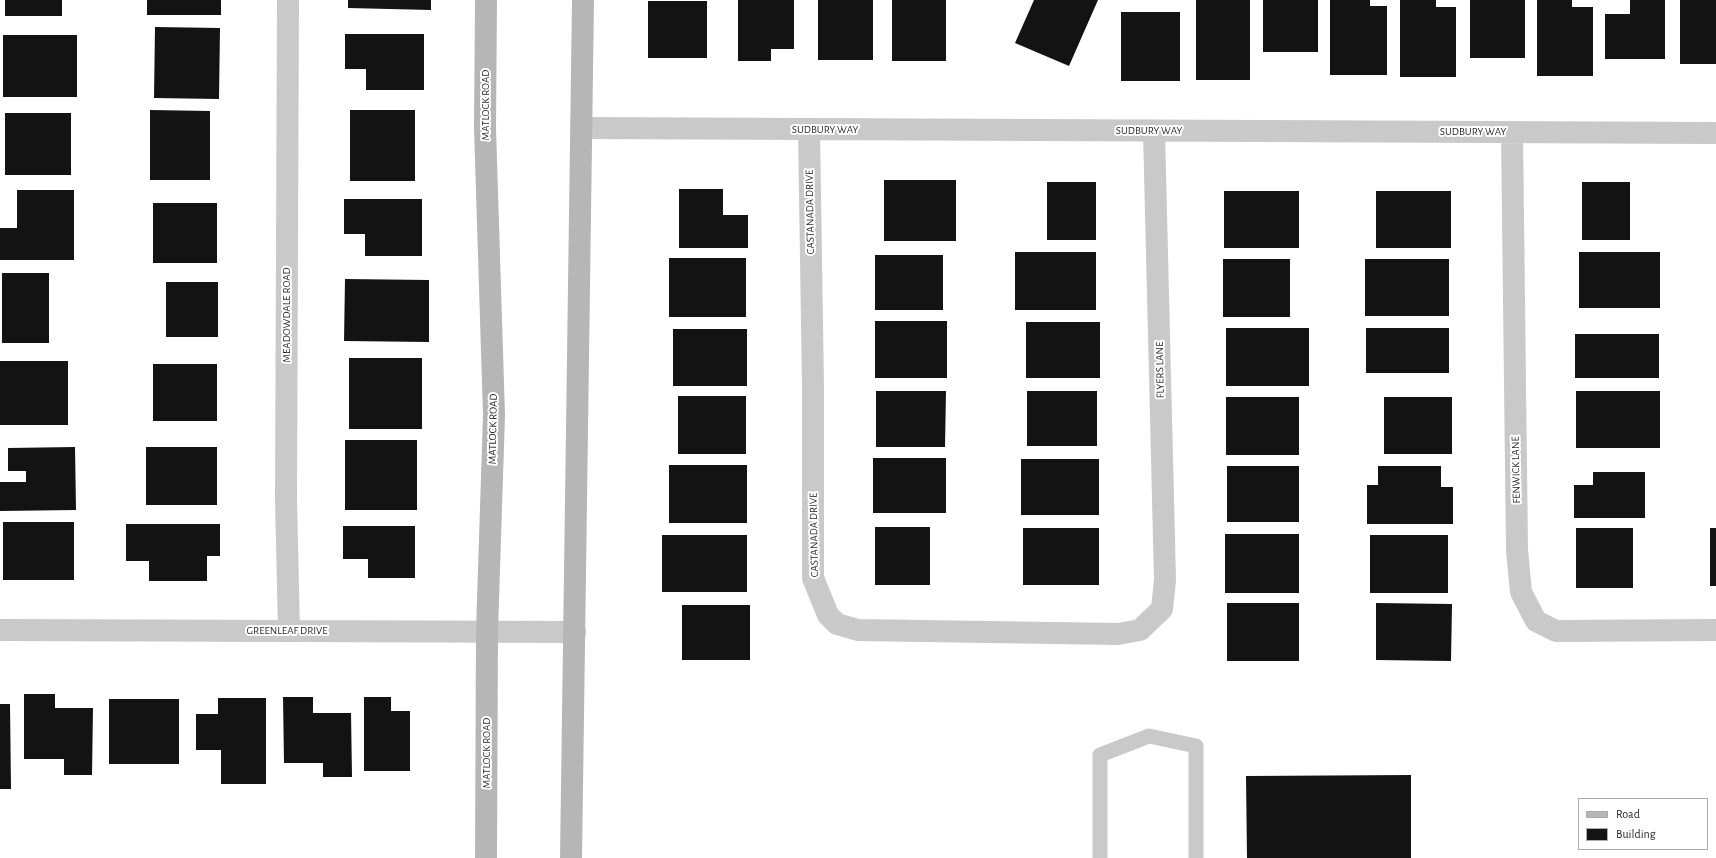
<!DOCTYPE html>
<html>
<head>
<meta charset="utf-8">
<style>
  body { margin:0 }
  #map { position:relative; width:1716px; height:858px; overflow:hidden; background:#fff; font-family:"Alegreya Sans",sans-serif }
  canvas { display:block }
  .legend { position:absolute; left:1578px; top:798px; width:130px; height:52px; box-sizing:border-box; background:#fff; border:1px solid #ababab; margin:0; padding:5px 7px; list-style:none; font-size:12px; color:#2c2c2c }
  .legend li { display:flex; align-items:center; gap:8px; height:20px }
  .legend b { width:20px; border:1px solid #ababab }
</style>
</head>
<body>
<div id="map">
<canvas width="1716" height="858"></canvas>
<ul class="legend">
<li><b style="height:5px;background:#b6b6b6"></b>Road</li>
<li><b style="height:11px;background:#131313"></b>Building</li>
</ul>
</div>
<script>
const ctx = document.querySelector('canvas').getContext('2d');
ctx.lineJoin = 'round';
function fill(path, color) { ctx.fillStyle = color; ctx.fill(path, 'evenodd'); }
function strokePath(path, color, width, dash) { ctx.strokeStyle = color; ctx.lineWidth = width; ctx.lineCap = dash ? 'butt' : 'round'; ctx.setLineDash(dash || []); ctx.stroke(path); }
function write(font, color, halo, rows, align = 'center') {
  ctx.font = font + ' "Alegreya Sans",sans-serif'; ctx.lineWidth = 4; ctx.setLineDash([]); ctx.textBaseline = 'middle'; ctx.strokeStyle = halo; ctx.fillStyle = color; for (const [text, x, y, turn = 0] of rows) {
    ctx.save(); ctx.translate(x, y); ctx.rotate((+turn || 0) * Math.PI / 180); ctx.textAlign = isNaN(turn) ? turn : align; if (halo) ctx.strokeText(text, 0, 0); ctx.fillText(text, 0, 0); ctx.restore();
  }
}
fill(new Path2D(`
  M5 0H62V16H5Z
  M147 0H221V15H147Z
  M348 0H431V10L348 8Z
  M738 0H794V49H771V61H738Z
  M818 0H873V60H818Z
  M892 0H946V61H892Z
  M1034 0H1098L1069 66 1015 43Z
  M1196 0H1250V80H1196Z
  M1263 0H1318V52H1263Z
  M1330 0H1370V6H1387V75H1330Z
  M1400 0H1436V7H1456V77H1400Z
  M1470 0H1525V58H1470Z
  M1537 0H1572V7H1593V76H1537Z
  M1630 0H1665V59H1605V14H1630Z
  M1680 0H1716V64H1680Z
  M648 1H707V58H648Z
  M1121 12H1180V81H1121Z
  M155 27 220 28 219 99 154 98Z
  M345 34H424V90H366V69H345Z
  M3 35H77V97H3Z
  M150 110 210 111V180H150Z
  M350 110H415V181H350Z
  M5 113H71V175H5Z
  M884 180H956V241H884Z
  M1047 182H1096V240H1047Z
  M1582 182H1630V240H1582Z
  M679 189H723V215H748V248H679Z
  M17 190H74V260H0V228H17Z
  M1224 191H1299V248H1224Z
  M1376 191H1451V248H1376Z
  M344 199H422V256H365V234H344Z
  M153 203H217V263H153Z
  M1015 252H1096V310H1015Z
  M1579 252H1660V308H1579Z
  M875 255H943V310H875Z
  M669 258H746V317H669Z
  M1223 259H1290V317H1223Z
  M1365 259H1449V316H1365Z
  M2 273H49V343H2Z
  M345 279 429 280V342L344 341Z
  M166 282H218V337H166Z
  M875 321H947V378H875Z
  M1026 322H1100V378H1026Z
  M1226 328H1309V386H1226Z
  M1366 328H1449V373H1366Z
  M673 329H747V386H673Z
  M1575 334H1659V378H1575Z
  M349 358H422V429H349Z
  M0 361H68V425H0Z
  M153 364H217V421H153Z
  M876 391H946L945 447H876Z
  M1027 391H1097V446H1027Z
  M1576 391H1660V448H1576Z
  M678 396H746V454H678Z
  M1226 397H1299V455H1226Z
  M1384 397H1452V454H1384Z
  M345 440H417V510H345Z
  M75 447 76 510 0 511V482H26V471H8V448Z
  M146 447H217V505H146Z
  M873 458H946V513H873Z
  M1021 459H1099V515H1021Z
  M669 465H747V523H669Z
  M1227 466H1299V522H1227Z
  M1378 466H1441V487H1453V524H1367V485H1378Z
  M1593 472H1645V518H1574V485H1593Z
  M3 522H74V580H3Z
  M126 524H220V556H207V581H149V561H126Z
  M343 526H415V578H368V559H343Z
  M875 527H930V585H875Z
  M1023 528H1099V585H1023Z
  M1576 528H1633V588H1576Z
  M1710 528H1716V586H1710Z
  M1225 534H1299V593H1225Z
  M662 535H747V592H662Z
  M1370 535H1448V593H1370Z
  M1227 603H1299V661H1227Z
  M1376 603 1452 604 1451 661 1376 660Z
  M682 605H750V660H682Z
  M24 694H55V708H93L92 775H64V759H24Z
  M283 697H313V713H351L352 777H323V763H284Z
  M364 697H391V711H410V771H364Z
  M218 698H266V784H221V750H196V714H218Z
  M109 699H179V764H109Z
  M0 704H10L11 789H0Z
  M1411 775V858H1247L1246 776Z`), '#131313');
strokePath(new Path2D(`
  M1100 858V755L1149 736 1196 746V858`), '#c9c9c9', 15);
strokePath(new Path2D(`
  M288 0 286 499 289 631
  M582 128 1716 133
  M809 130 813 387V578L828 615 837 624 858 630 1118 634 1140 630 1162 609 1165 580 1154 131
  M1512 133 1517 550 1521 592 1536 621 1556 631 1716 630
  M0 630 575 632`), '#c9c9c9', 22);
strokePath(new Path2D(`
  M486 0 485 128 494 415 487 631 486 858
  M571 858 583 0`), '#b6b6b6', 22);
write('11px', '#2c2c2c', '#fff', [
  ["MATLOCK ROAD",486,105,-90],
  ["SUDBURY WAY",825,130],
  ["SUDBURY WAY",1149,131],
  ["SUDBURY WAY",1473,132],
  ["CASTANADA DRIVE",810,212,-91],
  ["MEADOWDALE ROAD",287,315,-90],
  ["FLYERS LANE",1160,370,-91],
  ["MATLOCK ROAD",493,429,-89],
  ["FENWICK LANE",1516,470,-91],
  ["CASTANADA DRIVE",814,535,-91],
  ["GREENLEAF DRIVE",287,631],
  ["MATLOCK ROAD",487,753,-90]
]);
</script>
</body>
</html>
